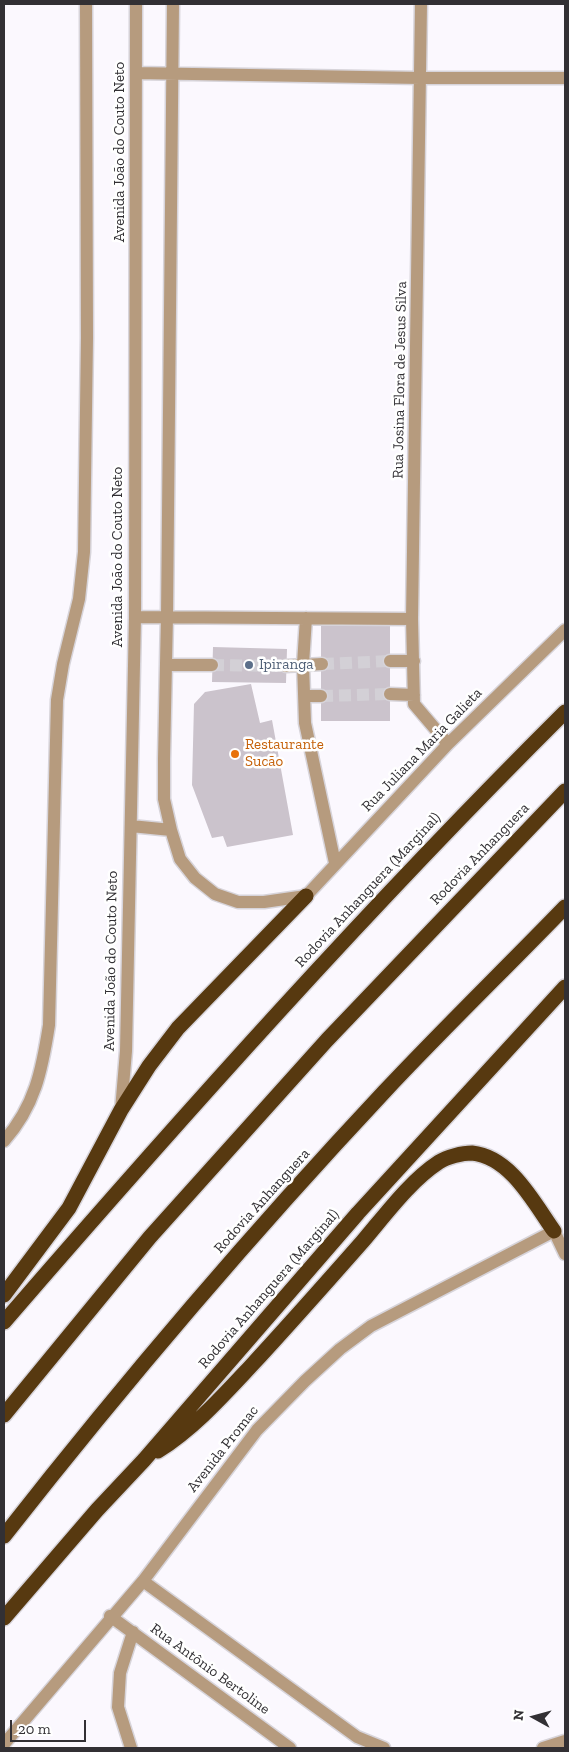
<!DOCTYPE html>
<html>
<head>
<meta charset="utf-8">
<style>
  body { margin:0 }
  #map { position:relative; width:569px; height:1752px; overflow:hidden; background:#fbf8fe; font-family:"Zilla Slab",serif }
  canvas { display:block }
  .frame { position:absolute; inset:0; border:5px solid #323034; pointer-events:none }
  .north { position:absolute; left:509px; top:1692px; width:50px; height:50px; -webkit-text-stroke:4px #fff; paint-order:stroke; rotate:277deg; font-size:14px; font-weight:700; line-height:20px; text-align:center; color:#323034 }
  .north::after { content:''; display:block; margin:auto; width:18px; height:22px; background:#323034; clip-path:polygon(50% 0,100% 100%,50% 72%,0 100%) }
  .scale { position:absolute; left:10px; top:1720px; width:76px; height:22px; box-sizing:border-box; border:2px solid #323034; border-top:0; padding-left:6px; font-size:15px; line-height:18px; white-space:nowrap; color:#323034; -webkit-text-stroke:4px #fff; paint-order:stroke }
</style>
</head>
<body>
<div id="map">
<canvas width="569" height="1752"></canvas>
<div class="frame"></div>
<div class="north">N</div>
<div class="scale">20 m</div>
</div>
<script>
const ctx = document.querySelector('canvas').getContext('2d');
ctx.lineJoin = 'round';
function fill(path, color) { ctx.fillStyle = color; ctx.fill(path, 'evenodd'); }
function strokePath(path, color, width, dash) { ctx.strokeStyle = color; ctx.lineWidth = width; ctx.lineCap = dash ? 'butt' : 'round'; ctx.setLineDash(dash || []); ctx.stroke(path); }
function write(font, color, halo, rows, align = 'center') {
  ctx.font = font + ' "Zilla Slab",serif'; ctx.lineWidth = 5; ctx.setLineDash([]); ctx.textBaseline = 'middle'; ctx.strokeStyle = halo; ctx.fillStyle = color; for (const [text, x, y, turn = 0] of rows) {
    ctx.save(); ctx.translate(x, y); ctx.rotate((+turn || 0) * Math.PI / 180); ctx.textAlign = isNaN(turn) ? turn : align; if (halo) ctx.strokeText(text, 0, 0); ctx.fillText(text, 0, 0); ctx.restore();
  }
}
fill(new Path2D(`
  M321 624H390V721H321Z
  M213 647 287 649 286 683 212 682Z
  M251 684 260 723 272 720 293 835 227 847 223 836 212 838 192 785 194 704 205 692Z`), '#cbc3cc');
strokePath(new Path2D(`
  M322 664 390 661
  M212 665 286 666
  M321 696 390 694`), '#d3d0d6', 12, [12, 6]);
const minor = new Path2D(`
  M173 4 167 616 164 759V799L171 830 180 859 195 878 215 894 238 902H264L306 896 448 744 565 630
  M421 4 412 619 414 704 448 744
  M136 73 420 78H565
  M135 617 412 619
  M306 618 303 664 305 723 335 863
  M390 661H414
  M166 665H212
  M286 666 322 664
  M390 694 414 695
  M305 696H321
  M131 826 171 830
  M121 1110 126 1051 135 617 136 4
  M4 1141C35 1106 42 1070 49 1025L57 700 63 664 79 599 84 552 87 338 86 4
  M143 1581 357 1737 384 1748
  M110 1616 290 1748
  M4 1744 143 1581 257 1430 305 1381 340 1349 371 1326 554 1231 565 1254
  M131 1748 118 1707 120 1673 133 1632
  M543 1748 565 1741`);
const highway = new Path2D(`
  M4 1295 69 1208 121 1110 149 1066 178 1028 306 896
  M4 1322C185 1113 369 907 565 712
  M4 1415 150 1237 327 1040 565 791
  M158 1451C193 1429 221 1398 250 1367 288 1326 326 1283 363 1241 386 1214 410 1181 439 1162 447 1157 462 1153 472 1153 511 1157 534 1203 554 1231
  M4 1536C124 1383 251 1234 384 1092 443 1029 505 969 565 907
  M4 1618 97 1510 144 1460 358 1213 565 987`);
strokePath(minor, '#d7d4da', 15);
strokePath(highway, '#d7d4da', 18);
strokePath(minor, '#b69b7e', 12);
strokePath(highway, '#573910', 15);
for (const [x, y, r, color] of [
  [249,665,5,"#5c6f8a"],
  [235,754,5,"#e8710a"]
]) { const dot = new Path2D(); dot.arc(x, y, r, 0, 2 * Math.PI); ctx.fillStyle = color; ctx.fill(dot); strokePath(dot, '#fff', 2); }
write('15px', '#323034', '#fff', [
  ["Avenida João do Couto Neto",120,152,-90],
  ["Rua Josina Flora de Jesus Silva",400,380,-89],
  ["Avenida João do Couto Neto",118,557,-90],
  ["Rua Juliana Maria Galieta",422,750,-46],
  ["Rodovia Anhanguera",480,854,-46],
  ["Rodovia Anhanguera (Marginal)",368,890,-47],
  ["Avenida João do Couto Neto",111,961,-89],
  ["Rodovia Anhanguera",262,1201,-48],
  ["Rodovia Anhanguera (Marginal)",269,1289,-49],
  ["Avenida Promac",223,1449,-52],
  ["Rua Antônio Bertoline",210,1669,36]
]);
write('15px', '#4e5e75', '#fff', [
  ["Ipiranga",259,665]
], 'left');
write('15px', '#c56008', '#fff', [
  ["Restaurante",245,745],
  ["Sucão",245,762]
], 'left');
</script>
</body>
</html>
